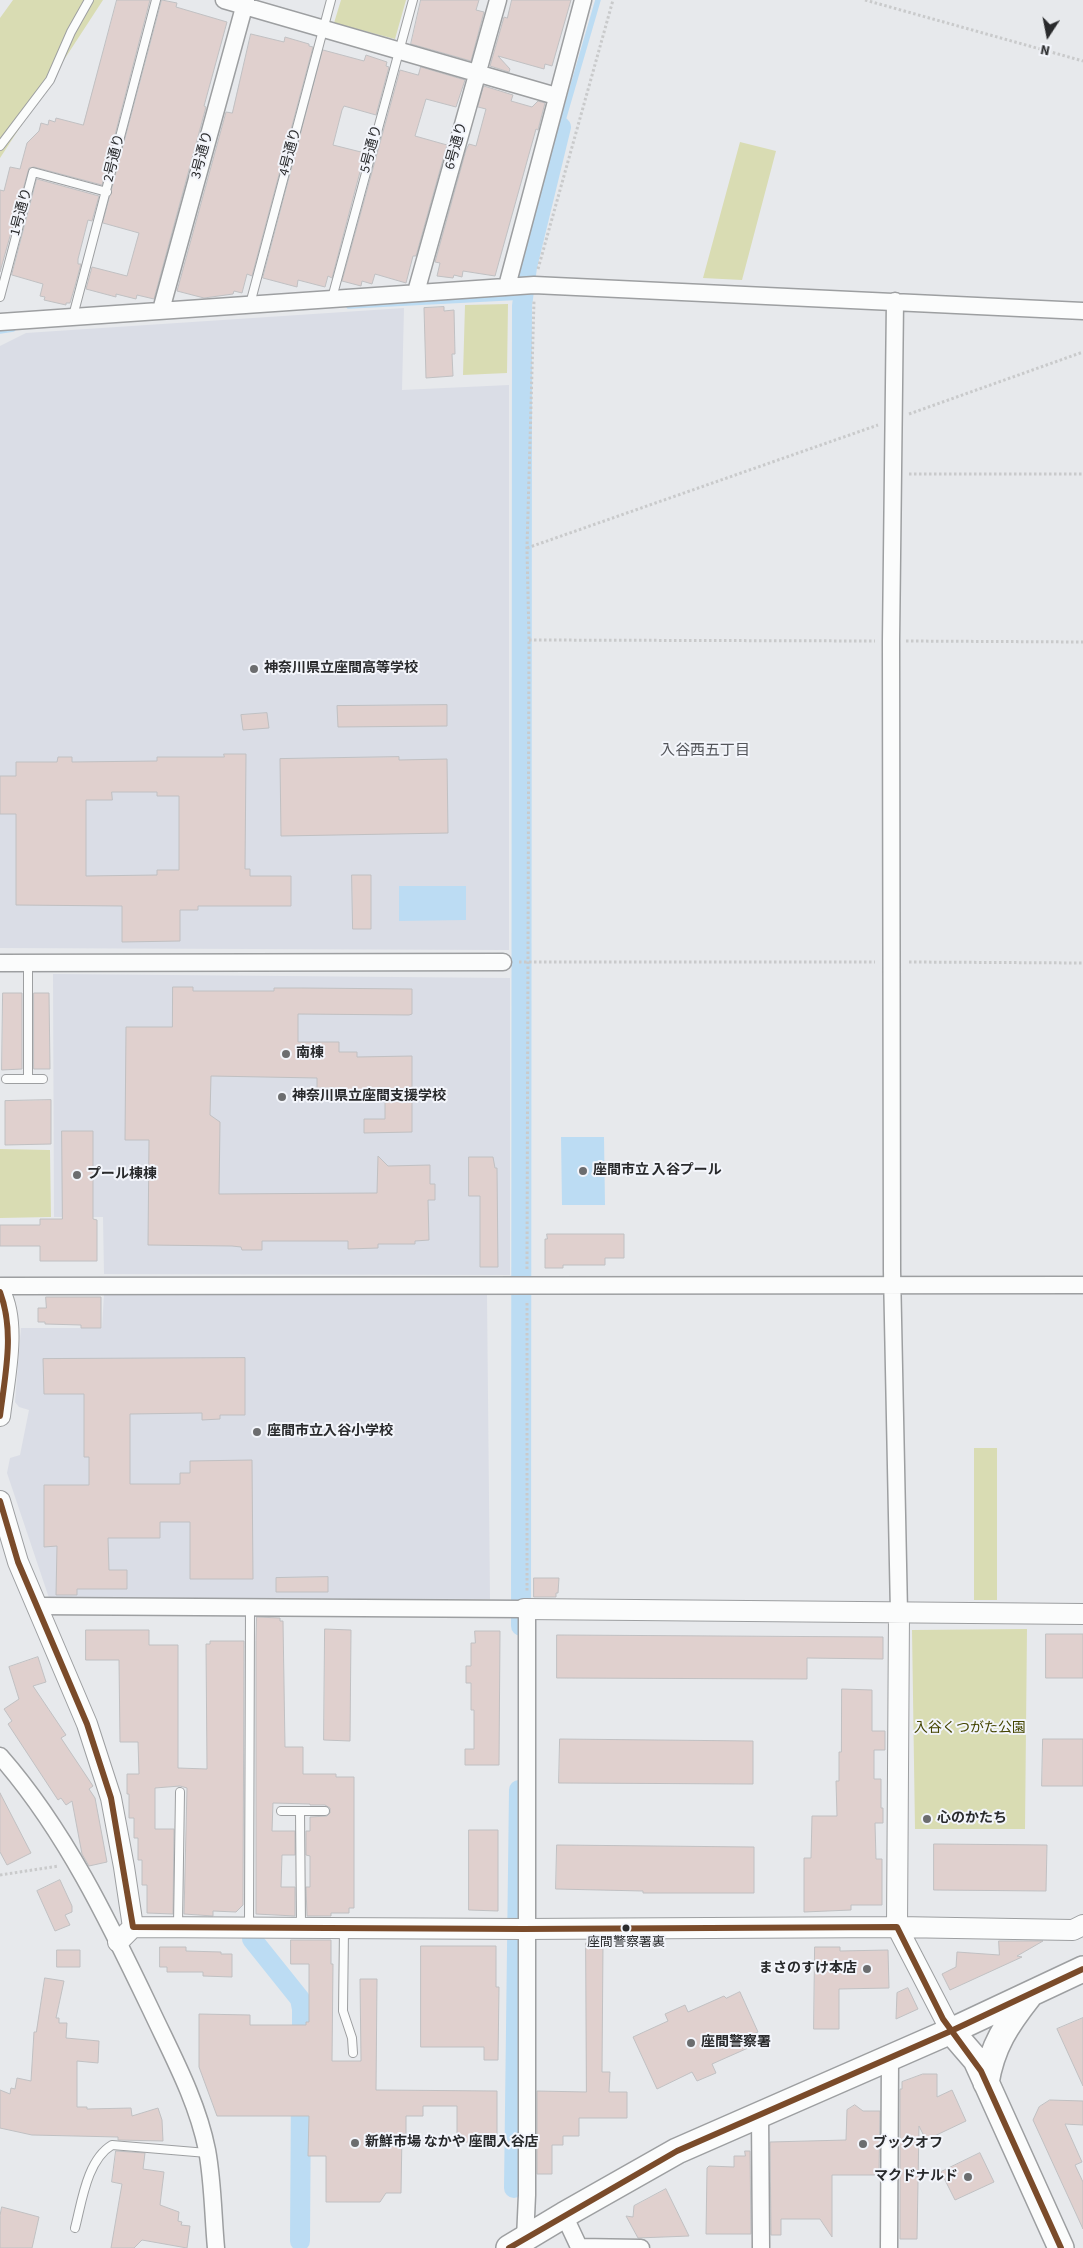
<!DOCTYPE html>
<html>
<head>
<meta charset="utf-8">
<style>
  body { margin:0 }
  #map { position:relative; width:1083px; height:2248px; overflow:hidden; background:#e7e9ec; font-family:"Source Sans 3",sans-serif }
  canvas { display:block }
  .north { position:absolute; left:1023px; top:10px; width:50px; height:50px; -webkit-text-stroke:4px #f3f5fb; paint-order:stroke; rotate:191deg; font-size:14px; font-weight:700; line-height:20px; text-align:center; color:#292a2c }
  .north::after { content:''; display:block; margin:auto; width:18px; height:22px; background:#292a2c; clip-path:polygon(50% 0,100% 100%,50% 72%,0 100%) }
</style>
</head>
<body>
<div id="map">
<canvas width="1083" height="2248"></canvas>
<div class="north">N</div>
</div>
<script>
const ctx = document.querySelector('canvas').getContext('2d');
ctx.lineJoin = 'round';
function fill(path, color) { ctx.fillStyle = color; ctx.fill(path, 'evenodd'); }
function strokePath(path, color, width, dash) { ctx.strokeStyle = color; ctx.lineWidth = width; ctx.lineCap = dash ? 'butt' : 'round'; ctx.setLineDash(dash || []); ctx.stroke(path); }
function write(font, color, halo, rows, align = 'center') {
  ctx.font = font + ' "Source Sans 3","Noto Sans JP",sans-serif'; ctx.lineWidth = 4; ctx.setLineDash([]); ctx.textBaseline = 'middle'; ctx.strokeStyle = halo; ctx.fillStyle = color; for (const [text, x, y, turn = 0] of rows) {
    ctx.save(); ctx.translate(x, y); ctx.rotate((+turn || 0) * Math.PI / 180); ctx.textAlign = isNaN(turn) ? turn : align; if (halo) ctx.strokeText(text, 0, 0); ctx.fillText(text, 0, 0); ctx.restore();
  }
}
fill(new Path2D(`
  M404 308 402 390 509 385V950L0 948V346L26 333Z
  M53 974 510 978V1275L104 1274 103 1217H54Z
  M104 1294 487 1295 490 1599 49 1598 7 1473 10 1458 20 1455 29 1410 19 1407 15 1402 21 1328H102Z`), '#dadde6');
fill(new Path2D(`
  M13 0H103L0 158V18Z
  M341 0H406L395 39 334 23Z
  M740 142 776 151 742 280 703 278Z
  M508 304 507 373 463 375 465 305Z
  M0 1149 50 1150 51 1217 0 1218Z
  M974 1448H997V1600H974Z
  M1027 1629 1025 1829H915L912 1630Z`), '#d9dcb3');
fill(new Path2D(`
  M399 886H466V920L399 921Z
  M561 1137H604L605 1205H562Z`), '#bcdcf3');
strokePath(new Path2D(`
  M561 127 598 0
  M349 306 523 297
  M0 331 13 329`), '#bcdcf3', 5.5);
strokePath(new Path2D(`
  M521 1626 522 306 527 267 561 127
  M252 1939 300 1999 302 2009V2052
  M514 2188 519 1790
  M300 2241 301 2088`), '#bcdcf3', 20);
const building = new Path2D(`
  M117 0H150L102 185 34 167 29 168 0 272V190L4 191 10 167 20 169 27 143 39 131 41 123 48 125 49 120 55 122 56 118 83 125Z
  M162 0 177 3 176 7 227 22 204 106 206 107 154 299 137 295 136 299 116 294V297L86 289 92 267 127 276 139 233 103 223Z
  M421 0H479L476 10 484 12 471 61 411 44Z
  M512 0H571L552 66 545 64 544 69 498 56 510 69 509 72 490 66 504 17 507 18Z
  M251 34 284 42 285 37 309 44V46L313 47 252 276 247 274 242 293 234 291 233 294 204 298 177 291 226 112 232 113Z
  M323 50 364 61 366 55 387 62 386 66 389 67 376 115 344 106 342 110 333 145 365 153 332 278 328 276 325 287 298 280 297 287 263 278Z
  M421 67 465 80 456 107 426 99 415 136 447 145 416 256H413L406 283 375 274 372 284 362 281 361 286 342 281 400 70 418 75Z
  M484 86 513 95 511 101 532 107 538 101 545 103 538 130 536 129 495 276 463 271 462 277 454 275 453 278 437 276 440 263 435 262 466 150 469 144 476 146 486 109 478 107Z
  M37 179 99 196 92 221 88 220 78 259V264H81L75 286 70 303H66V305L44 300 45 297 40 296 43 284 12 275Z
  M444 307V311L454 310 455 354H452L453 376 426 378 424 308Z
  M447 705V726L338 727 337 706Z
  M267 713 269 728 243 730 241 715Z
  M224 754H246L245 869H250V876H291V906H198V910H180V941L122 942V906L16 905V814H0V776H16V762H57L58 757H72V762L157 761V757H224ZM112 792H157V796H179V870H157V875L86 876V800H112Z
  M399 757V760L447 759 448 833 281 836 280 759Z
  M352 875H371V929H353Z
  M173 987H193V991H274V988H302L412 989V1014L409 1015 298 1014V1042H339V1052H357V1057L412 1056V1132L364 1133V1119H385V1091L328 1090V1088H317V1078L211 1076 210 1115 220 1122 219 1194 377 1193 378 1156 388 1166 430 1165V1184H435V1200H428L429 1240 415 1241V1244H378V1248L348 1249V1241H262V1250H242L241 1247 232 1246 148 1245 149 1140H125L126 1027H172Z
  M3 993H22V1069L2 1070Z
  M34 993H49L50 1069H34Z
  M51 1100V1144L5 1145V1101Z
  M62 1131H93V1219L97 1220V1261H40V1246H0V1225H40V1219H62Z
  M469 1157H493L495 1168H497L498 1267H480V1196H469Z
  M547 1234H624V1258H605V1265H563V1268H545V1239H547Z
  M46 1297H101V1328H81V1325L45 1324V1322H38V1308H46Z
  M245 1358V1415H220V1419L202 1420V1413L130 1414V1484H180V1473H190V1461L252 1460 253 1579H190V1522H160V1538H108L109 1570H127V1589H77V1595H56L57 1546 44 1547V1485H89V1457H84V1394H44L43 1359Z
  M328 1577V1592H276V1578Z
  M534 1578H559L558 1593H556V1597H534Z
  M257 1617 280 1618V1621H283L285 1747H303V1774H336V1777H354V1908H349V1913H331V1916H307L306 1887H310V1856L306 1855V1831H310V1817L327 1816 330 1813V1808L325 1805H310V1804L273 1803 272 1831H295V1855H282L281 1887H295V1916L256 1914V1641Z
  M325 1629 351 1630 350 1741 324 1740Z
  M86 1630H149V1645H178V1768L207 1769 206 1644H210V1641H244L243 1905 236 1912 213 1911V1916L184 1914 187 1788 180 1786 155 1788V1829H174L173 1914 147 1913V1885H142V1860H138V1838H134V1818H129V1794H127V1774H139L138 1742H120L119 1660H86Z
  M475 1631H500L499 1765H465V1749H474V1710H471V1683H466V1666H471V1643H475Z
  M1046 1634H1083V1678H1046Z
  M557 1635 883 1637V1659L807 1658V1679L557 1678Z
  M38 1657 46 1682 33 1686 66 1735 61 1738 93 1786 89 1789 95 1798 107 1862 89 1866 82 1854 72 1801 66 1805 61 1798 58 1800 8 1724 12 1721 4 1709 19 1699 9 1667Z
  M842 1689 872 1690V1731H885V1750H874V1779H881V1808H883V1823H875L876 1859H882V1905H851V1910L804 1912V1858H811L812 1816H837L836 1781H839V1752H841Z
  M560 1739 753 1741V1784L559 1783Z
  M1043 1739H1083V1786H1042Z
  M0 1793 31 1853 7 1865 0 1852Z
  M469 1830H498V1911L469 1910Z
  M934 1844 1047 1845 1046 1891 934 1890Z
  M557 1845 754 1847V1893H643V1891L556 1889Z
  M60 1880 72 1906V1912L65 1915 70 1925 55 1931 37 1891Z
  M291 1940H331V1964H333L332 2061H361L360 1979H377L376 2090 497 2091V2142H457V2106H423V2116H406V2134H402L401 2193H386L380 2202H326V2156H308L309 2116H217L199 2067V2014L250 2015V2025H306V2022H309V1964H291Z
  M999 1941H1043L1017 1956 1022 1957 950 1990 942 1974 956 1967 957 1952 999 1955Z
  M586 1943H603L602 2072H610L609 2092H627V2118H579V2136H563V2145H552V2174H537V2091L586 2092Z
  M421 1946H496V1987H499L498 2060H484V2047H421Z
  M160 1947H186V1951L221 1952V1954H232V1977L203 1976V1972H167V1967H160Z
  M815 1947H840V1951L888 1950 889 1988 839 1989V2029H814Z
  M57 1950H80V1967H57Z
  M45 1978 64 1981 56 2018H59V2023H67L66 2038 99 2041 98 2063 77 2061V2107H87V2109L131 2108 132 2116 158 2108 162 2120 163 2141 118 2140V2137L32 2135 0 2128V2090L10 2094 11 2088 15 2089 17 2078 31 2081 34 2032H36Z
  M908 1988 918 2009 896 2019 897 1993Z
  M740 1992 758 2032 744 2038 748 2048 712 2064 716 2073 697 2081 692 2072 657 2089 633 2037 668 2021 665 2014 685 2005 688 2012 724 1996 726 1998Z
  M1083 2018V2086L1057 2029Z
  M923 2074H937V2097L952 2090 966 2121 926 2140 919 2126 917 2239H900V2089H902V2082Z
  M1050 2100 1083 2101V2125L1065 2124 1082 2162 1075 2165 1083 2182V2229L1033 2120 1039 2107Z
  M855 2105 863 2111H880L879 2175H832V2237L820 2219H781V2235H771L770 2142 846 2140 847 2110Z
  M116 2151 145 2153 143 2169 164 2172 160 2205 179 2212 178 2221 182 2222 181 2225 190 2226 187 2248 142 2240 134 2248H111L122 2184 112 2182Z
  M745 2151H750L751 2234H706L707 2168 709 2166 734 2167V2156H745Z
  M980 2153 994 2182 955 2200 941 2172Z
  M666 2189 689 2236 638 2238 626 2216 633 2217 634 2206Z
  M2 2207 39 2217 32 2248H0V2216Z`);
fill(building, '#e0d0ce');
strokePath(building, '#c0c0c2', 1);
const service = new Path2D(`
  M0 146 50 80 71 32 89 0
  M0 297 33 172 107 192
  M332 298 413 0
  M250 304 331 0
  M73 316 156 0
  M28 963V1079
  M6 1079H43
  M281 1811H325
  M300 1811 301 1926
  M178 1925 180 1792
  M249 1926 250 1607
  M344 1929 343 2011 352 2038 353 2053
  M75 2228C82 2201 87 2160 112 2145L207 2153`);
const minor = new Path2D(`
  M224 0 556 96
  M507 286 583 0
  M416 292 498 0
  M895 301 891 641 892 1271 899 1613
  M161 310 246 0
  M0 322 534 285 1083 311
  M0 963 503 962
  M0 1286 1083 1285
  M36 1606 524 1609
  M0 1756C65 1830 109 1922 151 2010 172 2055 197 2100 207 2150 213 2182 213 2216 216 2248
  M760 2114 761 2248
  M564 2215 579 2247 641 2248
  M525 2239 527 2195V1610
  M889 2248 890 2057`);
const tertiary = new Path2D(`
  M0 1292C17 1324 4 1381 0 1416
  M0 1501 18 1562 87 1724 111 1798 124 1867 133 1927
  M524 1609 1083 1614
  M899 1613 897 1927 951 2031
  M118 1942 133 1927 523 1929 897 1927 1073 1930 1083 1925`);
const primary = new Path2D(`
  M951 2031 976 2060 981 2071 1061 2248
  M986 2083C992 2046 1007 2024 1029 1996
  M509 2248 564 2215 677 2151 951 2031 1083 1969`);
strokePath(service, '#9d9fa1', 10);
strokePath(minor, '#9d9fa1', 19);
strokePath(tertiary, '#9d9fa1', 22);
strokePath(primary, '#9d9fa1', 28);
strokePath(new Path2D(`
  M865 0 1083 61
  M538 269 613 0
  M909 414 1083 352
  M909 474H1083
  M527 548 878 425
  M529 640 875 641
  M906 641 1083 642
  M519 962H875
  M909 962 1083 963
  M527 1269 529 640 527 548 534 300
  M527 1303V1591
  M0 1875 59 1866`), '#c9cacb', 3, [2.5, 2.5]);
strokePath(service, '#fbfcfc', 8);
strokePath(minor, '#fbfcfc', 16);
strokePath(tertiary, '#fbfcfc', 20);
strokePath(primary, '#fbfcfc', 25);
strokePath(new Path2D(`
  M0 1292C15 1332 5 1375 0 1416
  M0 1501 18 1562 87 1724 111 1798 133 1927 523 1929 897 1927 943 2019 981 2071 1061 2248
  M509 2248 677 2151 951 2031 1083 1969`), '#7a4b2a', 6);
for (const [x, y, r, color] of [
  [254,669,5,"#6c6d6f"],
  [286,1054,5,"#6c6d6f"],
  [282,1097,5,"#6c6d6f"],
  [583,1171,5,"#6c6d6f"],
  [77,1175,5,"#6c6d6f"],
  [257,1432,5,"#6c6d6f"],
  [927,1819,5,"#6c6d6f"],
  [626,1928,4.5,"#292a2c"],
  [867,1969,5,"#6c6d6f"],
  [691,2043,5,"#6c6d6f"],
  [355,2143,5,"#6c6d6f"],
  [863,2144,5,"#6c6d6f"],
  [968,2177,5,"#6c6d6f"]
]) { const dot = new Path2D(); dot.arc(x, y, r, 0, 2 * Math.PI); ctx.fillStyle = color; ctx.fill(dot); strokePath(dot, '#f3f5fb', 2); }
write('13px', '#292a2c', '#f3f5fb', [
  ["座間警察署裏",626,1943]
]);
write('14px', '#292a2c', '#f3f5fb', [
  ["6号通り",457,146,-74],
  ["5号通り",372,149,-75],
  ["4号通り",291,152,-75],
  ["3号通り",203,155,-75],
  ["2号通り",115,158,-76],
  ["1号通り",22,212,-75]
]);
write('bold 14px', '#292a2c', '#f3f5fb', [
  ["神奈川県立座間高等学校",264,669],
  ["南棟",296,1054],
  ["神奈川県立座間支援学校",292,1097],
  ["座間市立 入谷プール",593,1171],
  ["プール棟棟",87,1175],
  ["座間市立入谷小学校",267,1432],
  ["心のかたち",937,1819],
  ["まさのすけ本店",857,1969,"right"],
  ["座間警察署",701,2043],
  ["新鮮市場 なかや 座間入谷店",365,2143],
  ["ブックオフ",873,2144],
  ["マクドナルド",958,2177,"right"]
], 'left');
write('14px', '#454602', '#f3f5fb', [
  ["入谷くつがた公園",970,1729]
]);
write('15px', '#54565b', '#f3f5fb', [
  ["入谷西五丁目",705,752]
]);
</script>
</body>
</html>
